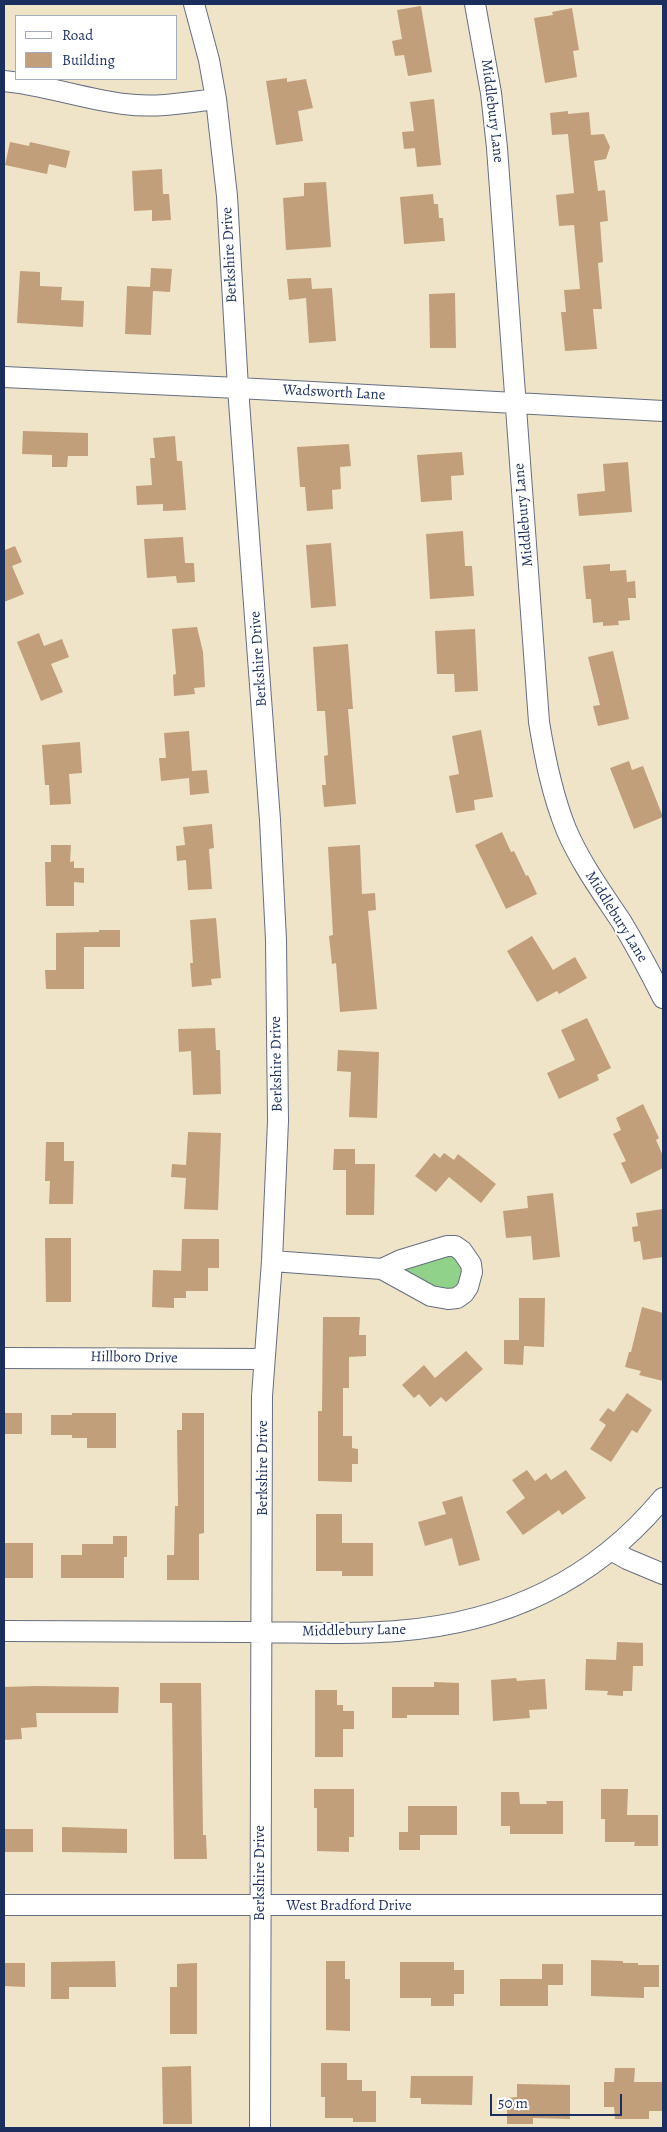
<!DOCTYPE html>
<html>
<head>
<meta charset="utf-8">
<style>
  body { margin:0 }
  #map { position:relative; width:667px; height:2132px; overflow:hidden; background:#efe4c7; font-family:Alegreya,serif }
  canvas { display:block }
  .frame { position:absolute; inset:0; border:5px solid #1b2f5e; pointer-events:none }
  .legend { position:absolute; left:15px; top:15px; width:162px; height:65px; box-sizing:border-box; background:#fff; border:1px solid #a4acbf; margin:0; padding:6px 9px; list-style:none; font-size:15px; color:#1b2f5e }
  .legend li { display:flex; align-items:center; gap:10px; height:25px }
  .legend b { width:25px; border:1px solid #a4acbf }
  .scale { position:absolute; left:490px; top:2094px; width:132px; height:22px; box-sizing:border-box; border:2px solid #1b2f5e; border-top:0; padding-left:6px; font-size:15px; line-height:18px; white-space:nowrap; color:#1b2f5e; -webkit-text-stroke:4px #fff; paint-order:stroke }
</style>
</head>
<body>
<div id="map">
<canvas width="667" height="2132"></canvas>
<div class="frame"></div>
<ul class="legend">
<li><b style="height:6px;background:#fff"></b>Road</li>
<li><b style="height:14px;background:#c29f7b"></b>Building</li>
</ul>
<div class="scale">50 m</div>
</div>
<script>
const ctx = document.querySelector('canvas').getContext('2d');
ctx.lineJoin = 'round';
function fill(path, color) { ctx.fillStyle = color; ctx.fill(path, 'evenodd'); }
function strokePath(path, color, width, dash) { ctx.strokeStyle = color; ctx.lineWidth = width; ctx.lineCap = dash ? 'butt' : 'round'; ctx.setLineDash(dash || []); ctx.stroke(path); }
function write(font, color, halo, rows, align = 'center') {
  ctx.font = font + ' Alegreya,serif'; ctx.lineWidth = 4; ctx.setLineDash([]); ctx.textBaseline = 'middle'; ctx.strokeStyle = halo; ctx.fillStyle = color; for (const [text, x, y, turn = 0] of rows) {
    ctx.save(); ctx.translate(x, y); ctx.rotate((+turn || 0) * Math.PI / 180); ctx.textAlign = isNaN(turn) ? turn : align; if (halo) ctx.strokeText(text, 0, 0); ctx.fillText(text, 0, 0); ctx.restore();
  }
}
fill(new Path2D(`
  M449 1253 465 1266 457 1289 442 1291 401 1268Z`), '#91d28a');
fill(new Path2D(`
  M421 6 432 72 408 76 404 55 395 56 392 41 402 39 397 10Z
  M572 8 579 50 573 51 577 77 545 83 534 18 553 15 552 12Z
  M287 78V82L306 79 313 108 298 111 303 141 276 145 266 81Z
  M434 99 441 165 417 167 415 148 404 149 402 132 414 131 410 102Z
  M568 111V114L589 112 591 135 604 134 610 147 606 159 594 161 598 191 605 190 608 221 600 222 603 262 598 263 602 309H593L597 349 565 351 561 312H566L564 290 580 289 574 225 559 226 556 195 574 193 568 134 552 135 550 113Z
  M10 142 29 146 30 142 70 151 66 168 49 164 47 174 5 165Z
  M162 169 163 194H169L171 220 152 221V210L134 211 132 171Z
  M326 182 331 247 286 250 283 198 304 196V183Z
  M433 194 434 204H438L439 218H443L445 241 404 244 400 197Z
  M151 268 172 269 170 292 153 291 151 335 125 334 127 286 150 287Z
  M20 271 40 272V286L62 287 61 300 84 301 83 327 17 323Z
  M311 278 312 289 332 288 336 341 309 343 306 298 289 300 287 279Z
  M455 293 456 348H430L429 294Z
  M23 431 88 433V456H68L67 467H52V455L22 454Z
  M175 436 177 461H182L186 510 163 511V504L137 505 136 486 152 485 150 458H155L153 438Z
  M349 444 351 466 340 467 341 489 332 490 333 509 307 511 305 487H300L297 447Z
  M462 452 464 475 451 476 452 500 421 502 417 455Z
  M628 462 632 512 579 516 577 494 605 491 603 464Z
  M463 531 465 566H472L474 596 430 599 426 534Z
  M183 537 185 563H194L195 582 177 583 176 576 147 578 144 539Z
  M331 543 336 606 311 608 306 545Z
  M15 546 22 562 12 566 24 594 4 602V547L5 550Z
  M610 564V571L626 570 627 582 635 581 636 598H628L630 620 618 621 619 625 603 626V622L593 623 591 599H586L583 566Z
  M197 627 203 652 205 687 194 688 195 694 174 696 173 675 176 674 172 629Z
  M475 629 478 691 455 692 454 674H437L435 631Z
  M39 633 44 646 62 639 69 657 51 664 63 692 41 701 17 642Z
  M348 644 353 709H348L356 804 324 807 322 785H326L324 756 328 755 325 711H317L313 647Z
  M613 651 629 719 598 726 593 706 600 705 588 657Z
  M481 730 493 797 474 800 475 810 456 813 449 776 459 774 452 736Z
  M189 731 192 771 207 770 209 793 190 795 189 778 161 781 159 758H166L164 733Z
  M80 742 82 773 69 774 71 804 50 805 49 785H45L42 745Z
  M629 761 632 770 643 766 663 817 634 829 610 768Z
  M212 824 214 848 209 849 212 889 188 890 186 860 177 861 176 846 185 845 183 827Z
  M502 832 511 852 514 851 526 876 528 875 537 894 506 909 475 845Z
  M51 845H71L70 862 74 861V868H84V883L74 882V906H46L45 862H51Z
  M360 845 362 894 375 893 376 910 368 911 377 1009 340 1012 336 963 332 964 329 936 333 935 328 847Z
  M216 918 221 978 211 979 212 985 192 987 190 963H193L190 920Z
  M99 930H120V947H84V989H46L45 970H56V933L99 932Z
  M532 936 553 970 575 957 587 978 559 994 557 991 537 1002 507 951Z
  M587 1018 611 1068 597 1075 599 1080 559 1099 547 1073 575 1060 561 1030Z
  M215 1028 216 1050H220L221 1094 193 1095 191 1051 179 1052 178 1029Z
  M338 1050 379 1052 377 1118 349 1117 351 1072 337 1071Z
  M643 1104 659 1138 656 1140 663 1156V1168L631 1184 621 1163 626 1161 613 1134 621 1130 616 1118Z
  M188 1132 221 1133 218 1210 184 1209 186 1178 171 1177 172 1164 186 1165Z
  M46 1142H64V1161H74L73 1204H49L50 1181H45Z
  M334 1149H355V1164H375L374 1215H346V1170H333Z
  M434 1153 440 1158 444 1153 454 1160 458 1154 496 1184 481 1203 449 1177 436 1192 415 1176Z
  M553 1193 560 1257 533 1260 531 1236 506 1238 503 1211 528 1208 527 1196Z
  M663 1209V1257L643 1260 640 1241 634 1242 632 1227 638 1226 636 1213Z
  M45 1238H71V1302H46Z
  M182 1239H219V1268H208V1291H186V1298H174V1308L152 1307 153 1270 181 1271Z
  M519 1298H545L544 1347 524 1346 523 1365 504 1364V1340H519Z
  M642 1307 663 1313V1381L639 1375 641 1371 625 1367 629 1352H631Z
  M323 1317H360L359 1335H366V1356L349 1357V1388H343V1436H352V1448L358 1449V1464H352V1482L318 1481V1411H322Z
  M466 1351 483 1369 446 1402 441 1397 430 1407 419 1394 414 1398 402 1385 424 1365 435 1378Z
  M627 1393 652 1410 637 1433 632 1430 611 1462 590 1449 606 1425 599 1420 608 1408 614 1412Z
  M4 1413H22V1434H4Z
  M72 1413H116V1448H87V1438H72V1435H51V1415H72Z
  M182 1413H204V1533L199 1534V1580H167V1555H174L175 1506H178L177 1430H182Z
  M527 1470 535 1481 546 1473 551 1480 566 1470 586 1498 562 1515 559 1510 523 1535 506 1512 525 1498 512 1480Z
  M462 1496 480 1560 459 1566 452 1538 425 1546 418 1522 446 1514 442 1502Z
  M316 1514H342V1543H373V1576H342V1571H316Z
  M113 1536H127V1557H124V1578H61V1555H82V1544H113Z
  M4 1543H33V1578H4Z
  M617 1642 643 1643V1666H633L632 1691H623V1696L607 1695 608 1691 585 1690 586 1659 616 1660Z
  M516 1678 517 1681 545 1679 547 1709 529 1710 530 1718 493 1721 491 1680Z
  M434 1682 459 1683V1715H407V1718H392V1687H434Z
  M160 1683H201L203 1835H206L207 1859H174L172 1703H160Z
  M36 1686 119 1687 118 1713H36L37 1727 21 1728 22 1739 4 1740V1687Z
  M315 1690H337V1705H343V1711H354V1729H343V1757H315Z
  M314 1789H354V1837H349V1852L317 1851V1808H314Z
  M601 1789H628L627 1815H658V1846H634L635 1842H605V1819H601Z
  M501 1792H519L520 1804H547L546 1801H563V1834H510V1826H501Z
  M408 1806H457V1835H420V1850H399V1832H408Z
  M62 1827 127 1829V1853L62 1852Z
  M4 1829H33V1852H4Z
  M591 1960 623 1961V1963H638V1965H659V1987H644V1998L591 1996Z
  M115 1961 116 1987H69V1999H51V1962Z
  M326 1961H345V1979H350V2031L326 2030Z
  M400 1962H454V1970H464V1994H454V2006H431V1998H400Z
  M4 1963H25V1987L4 1986Z
  M197 1963V2034H170V1987H177V1964Z
  M542 1964H563V1985H548V2006H500V1979H542Z
  M321 2063H347V2080H362V2091H376V2122H353V2118H325V2097H321Z
  M191 2066 192 2124H163L162 2067Z
  M615 2068H635L634 2082H663V2111H649V2119H615L614 2107H604V2082H614Z
  M411 2076H473L472 2105 421 2104V2098H410Z
  M517 2084 570 2085V2119L533 2118V2124H507V2098L517 2097Z`), '#c29f7b');
const minor = new Path2D(`
  M194 4 209 60 216 99 227 196 238 388 270 820 276 940 278 1121 272 1261 262 1396 260 2128
  M475 4 491 93 497 148 539 722C545 759 552 794 566 829 580 862 601 891 621 921 636 946 650 972 663 998
  M4 81C45 85 84 99 124 104 156 108 185 103 216 99
  M4 377 238 388 663 411
  M272 1261 382 1269 431 1296 448 1299 457 1298 464 1293 468 1287 472 1272 471 1264 462 1251 455 1246H447L401 1260 382 1269
  M4 1358 264 1359
  M611 1550 627 1559 663 1574
  M4 1631C84 1631 165 1632 246 1632 296 1632 347 1635 397 1631 504 1623 595 1580 663 1498
  M4 1905H663`);
strokePath(minor, '#656e83', 22);
strokePath(minor, '#fff', 20);
write('15px', '#1b2f5e', '#fff', [
  ["Middlebury Lane",492,111,83],
  ["Berkshire Drive",230,255,-93],
  ["Wadsworth Lane",334,393,3],
  ["Middlebury Lane",524,515,-95],
  ["Berkshire Drive",259,659,-94],
  ["Middlebury Lane",616,917,58],
  ["Berkshire Drive",277,1064,-91],
  ["Hillboro Drive",134,1358,1],
  ["Berkshire Drive",263,1468,-90],
  ["Middlebury Lane",354,1631,-1],
  ["Berkshire Drive",260,1873,-90],
  ["West Bradford Drive",349,1906]
]);
</script>
</body>
</html>
